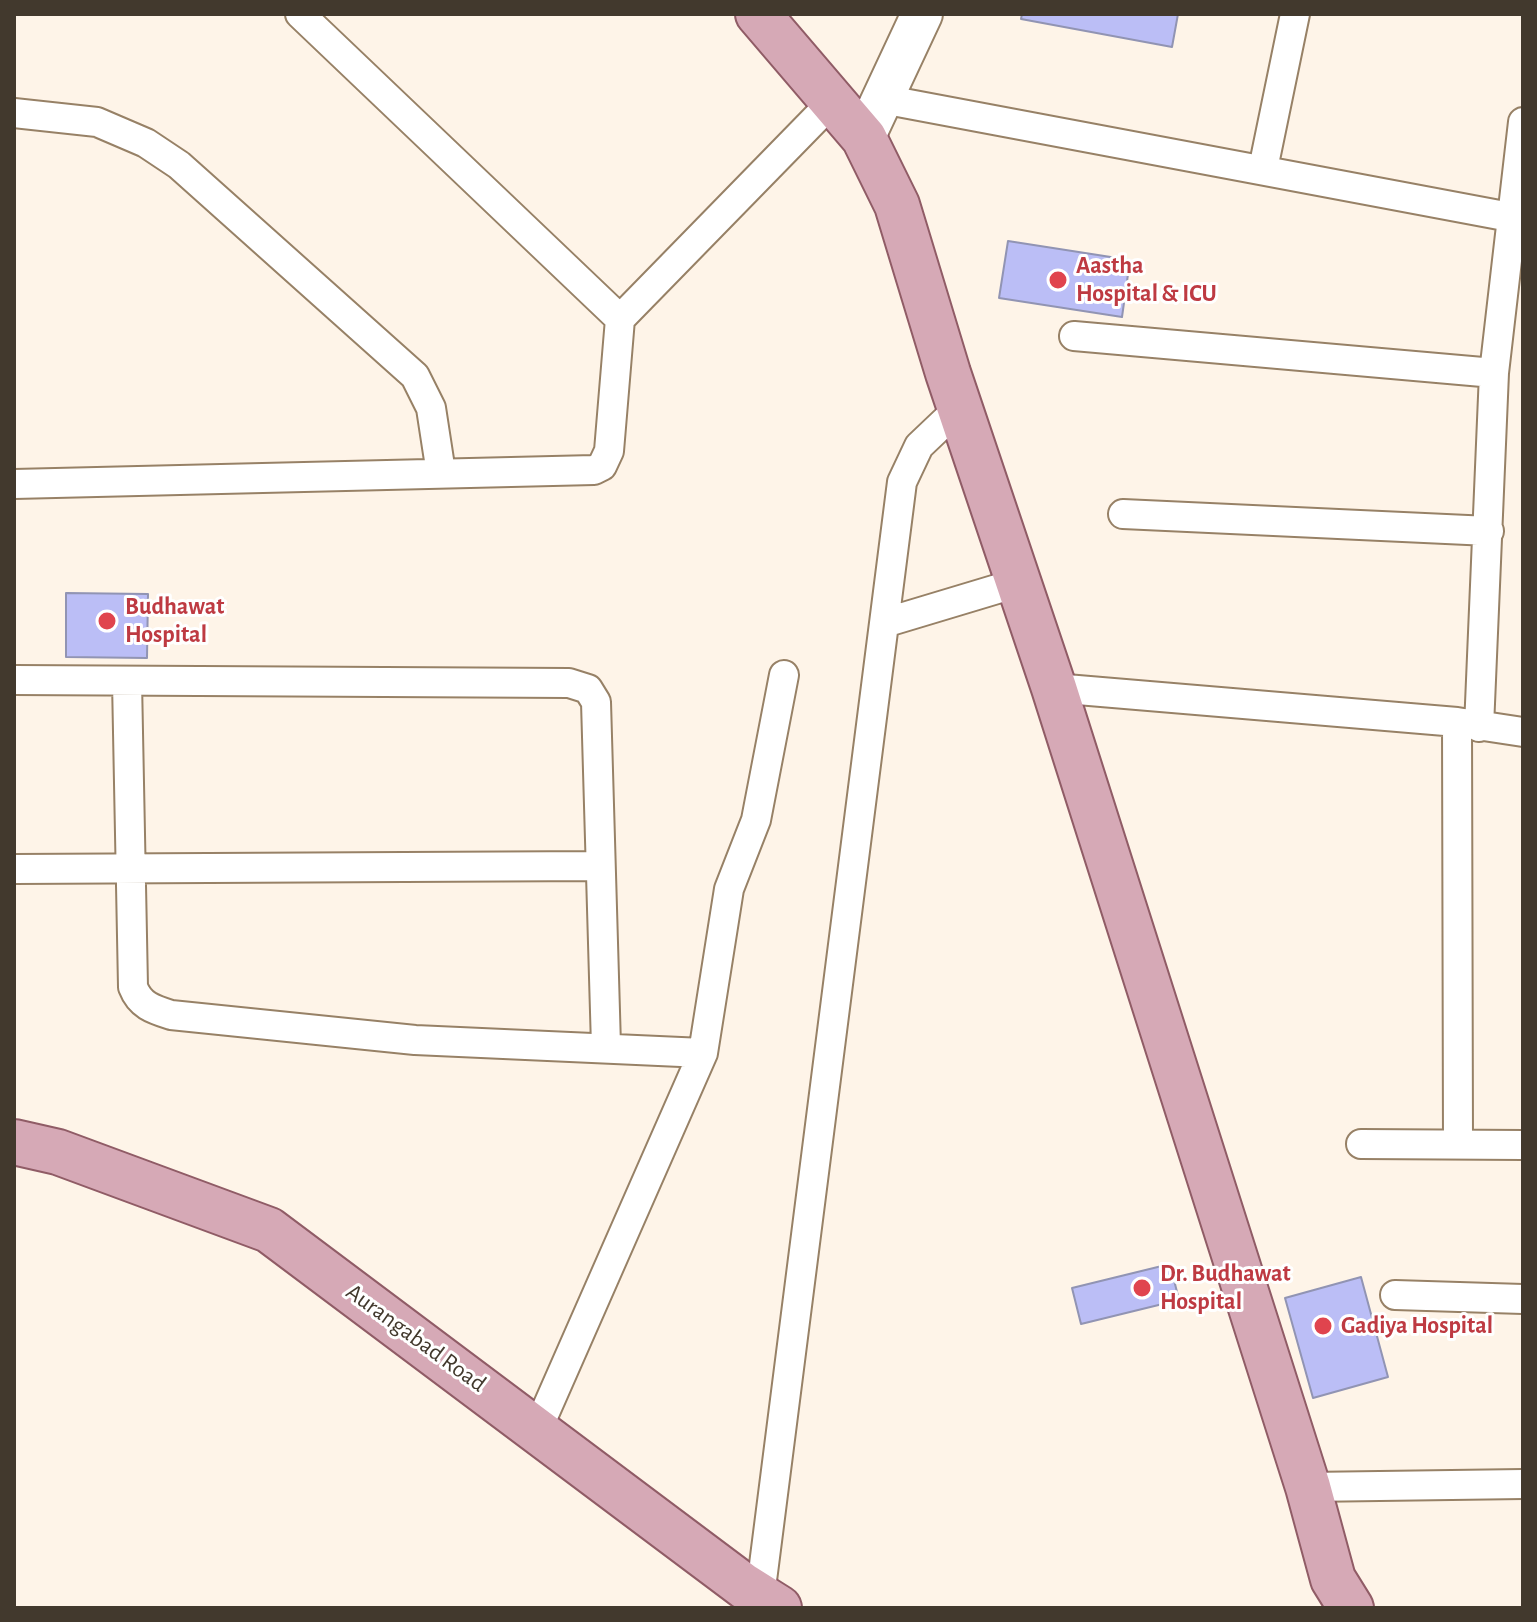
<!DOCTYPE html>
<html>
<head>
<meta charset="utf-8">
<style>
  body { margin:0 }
  #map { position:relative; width:1537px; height:1622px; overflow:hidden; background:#fef4e8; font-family:"Alegreya Sans",sans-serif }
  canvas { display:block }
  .frame { position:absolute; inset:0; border:16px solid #42392d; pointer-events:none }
</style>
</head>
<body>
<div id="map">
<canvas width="1537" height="1622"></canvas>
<div class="frame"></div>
</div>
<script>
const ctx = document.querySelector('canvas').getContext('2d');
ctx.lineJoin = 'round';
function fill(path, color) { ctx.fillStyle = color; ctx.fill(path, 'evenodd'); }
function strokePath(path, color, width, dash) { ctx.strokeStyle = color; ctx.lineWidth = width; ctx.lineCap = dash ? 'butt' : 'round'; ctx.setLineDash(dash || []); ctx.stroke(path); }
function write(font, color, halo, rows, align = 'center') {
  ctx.font = font + ' "Alegreya Sans",sans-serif'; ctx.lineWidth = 6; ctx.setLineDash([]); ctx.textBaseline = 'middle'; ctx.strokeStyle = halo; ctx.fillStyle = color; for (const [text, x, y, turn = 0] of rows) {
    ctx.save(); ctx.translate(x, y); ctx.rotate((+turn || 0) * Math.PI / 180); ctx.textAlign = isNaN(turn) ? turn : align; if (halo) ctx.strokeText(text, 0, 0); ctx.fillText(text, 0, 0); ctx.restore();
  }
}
const building = new Path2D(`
  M1022 14H1178L1172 47 1021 19Z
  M1008 241 1130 260 1122 317 999 298Z
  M66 593 148 594 147 658 66 657Z
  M1170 1264 1179 1300 1081 1324 1072 1288Z
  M1361 1277 1388 1377 1313 1398 1285 1298Z`);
fill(building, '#bbbef6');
strokePath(building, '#9194b3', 2);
const street = new Path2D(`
  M300 14 620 319 832 102
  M882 99 1510 217
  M14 113 97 122 146 143 179 165 415 376 431 408 441 473
  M1263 169 1295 14
  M1074 336 1494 373
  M14 484 594 470 602 466 609 451 620 319
  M1123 514 1489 531
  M884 623 1017 583
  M14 680 569 683 588 689 596 702 606 1046
  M127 681 133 987C140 1005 152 1009 171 1015L415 1040 703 1053
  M1054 688 1457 722 1523 732
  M1457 722 1458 1144
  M1479 727 1494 373 1523 122
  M14 869 599 866
  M1361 1144 1523 1145
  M1395 1295 1523 1299
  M538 1428 703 1053 729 889 756 820 784 675
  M1308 1487 1523 1484
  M760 1596 902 482 919 446 959 408`);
const secondary = new Path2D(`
  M864 138 922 14`);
const primary = new Path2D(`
  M758 14 864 138 897 205 948 373 1054 688 1308 1487 1333 1579 1351 1608
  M14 1142 58 1152 269 1230 744 1586 779 1608`);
strokePath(street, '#978166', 32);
strokePath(secondary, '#978166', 44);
strokePath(primary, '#905c66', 48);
strokePath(street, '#fff', 28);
strokePath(secondary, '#fff', 40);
strokePath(primary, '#d6a9b6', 44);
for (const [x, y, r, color] of [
  [1058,280,10,"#e0444e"],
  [107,621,10,"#e0444e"],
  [1142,1288,10,"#e0444e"],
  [1323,1326,10,"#e0444e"]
]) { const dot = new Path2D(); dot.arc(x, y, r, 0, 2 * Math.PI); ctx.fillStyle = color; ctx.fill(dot); strokePath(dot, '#fff', 3); }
write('bold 24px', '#be3a42', '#fff', [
  ["Aastha",1076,266],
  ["Hospital & ICU",1076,294],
  ["Budhawat",125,607],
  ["Hospital",125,635],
  ["Dr. Budhawat",1160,1274],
  ["Hospital",1160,1302],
  ["Gadiya Hospital",1341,1326]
], 'left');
write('24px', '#42392d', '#fff', [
  ["Aurangabad Road",416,1338,36]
]);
</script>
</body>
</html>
